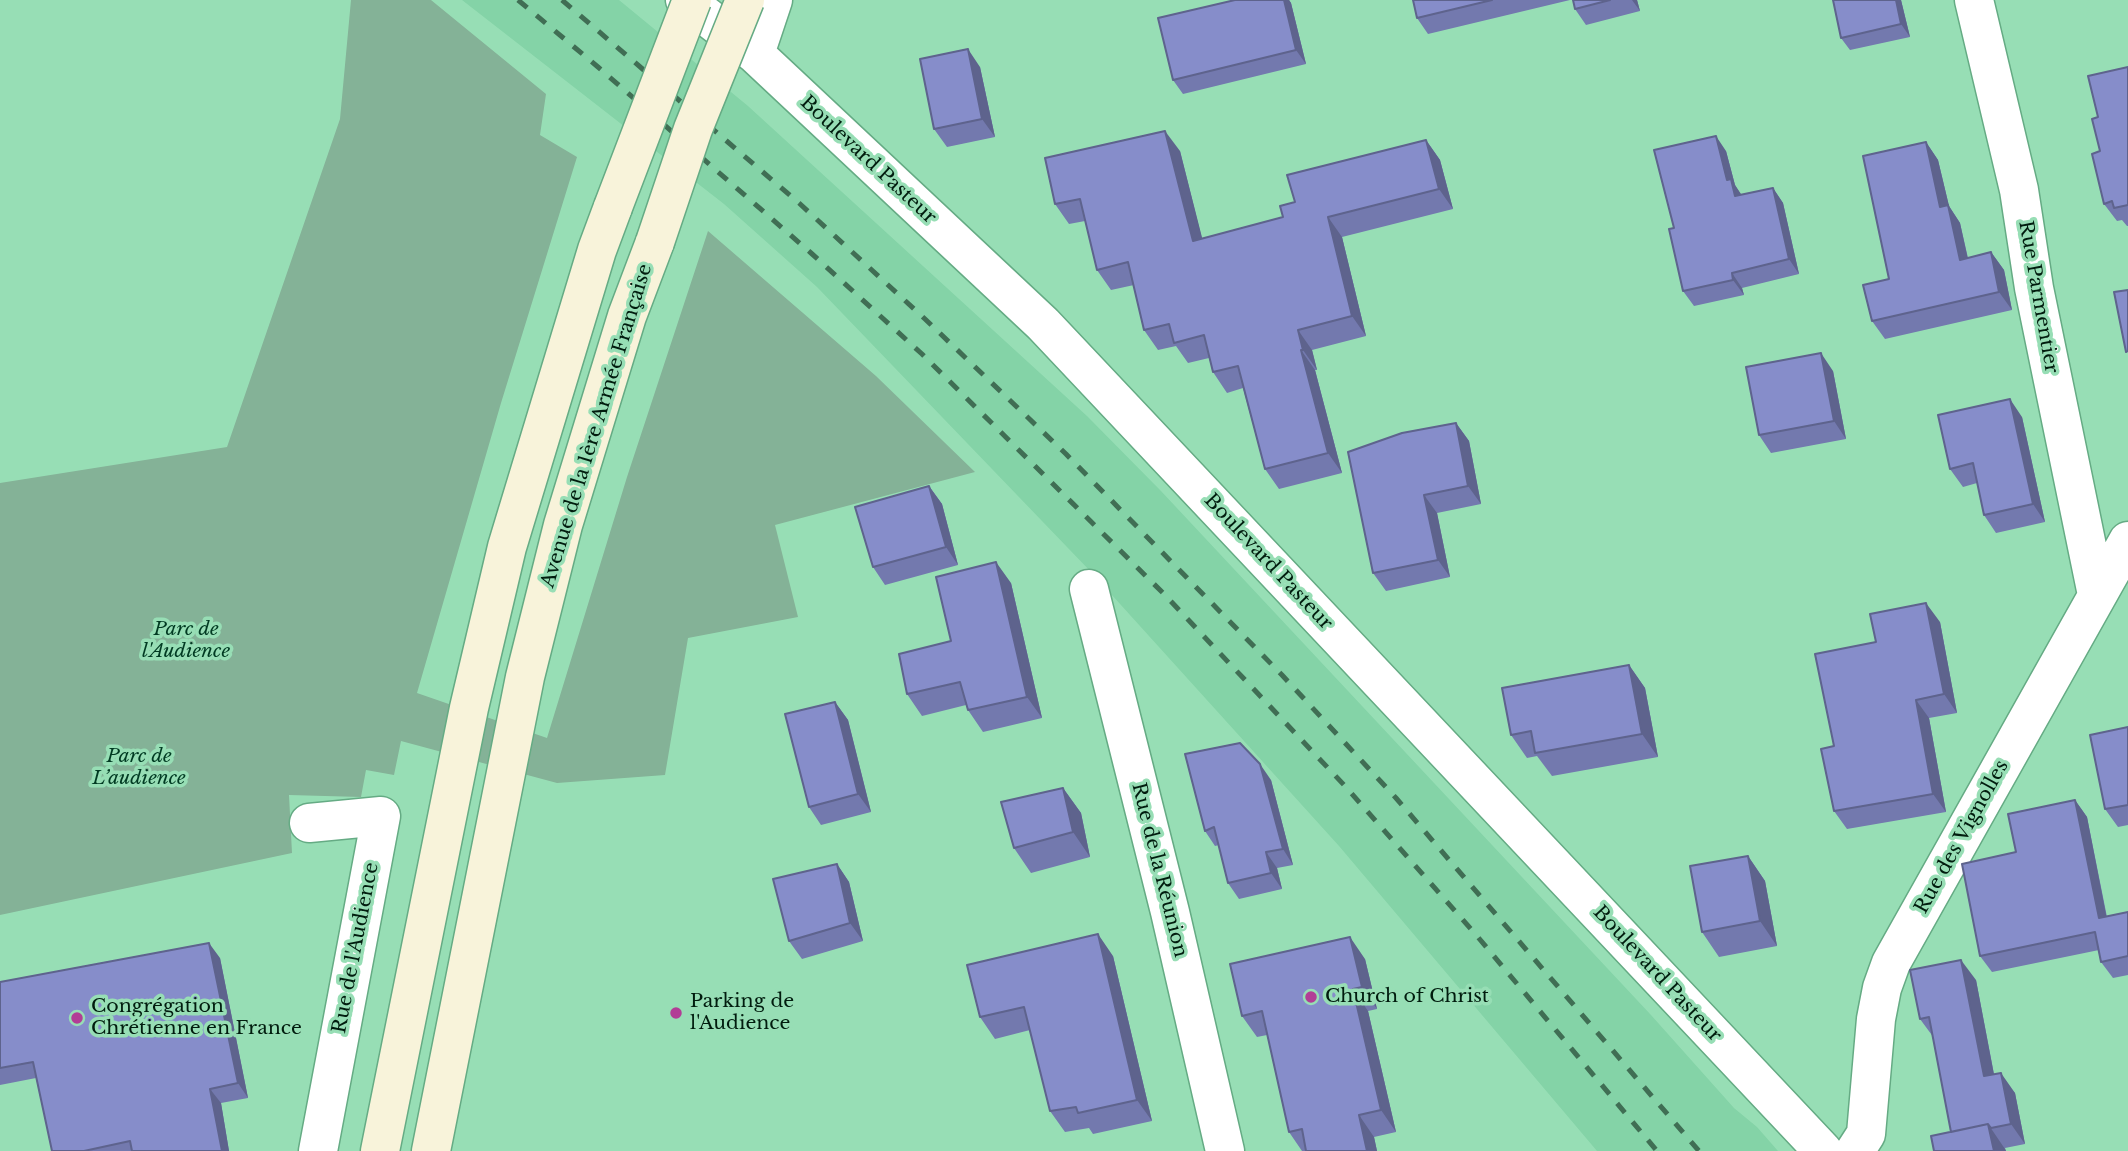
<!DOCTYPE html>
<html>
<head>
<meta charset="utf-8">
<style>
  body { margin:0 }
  canvas { display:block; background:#97deb5 }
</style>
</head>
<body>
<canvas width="2128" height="1151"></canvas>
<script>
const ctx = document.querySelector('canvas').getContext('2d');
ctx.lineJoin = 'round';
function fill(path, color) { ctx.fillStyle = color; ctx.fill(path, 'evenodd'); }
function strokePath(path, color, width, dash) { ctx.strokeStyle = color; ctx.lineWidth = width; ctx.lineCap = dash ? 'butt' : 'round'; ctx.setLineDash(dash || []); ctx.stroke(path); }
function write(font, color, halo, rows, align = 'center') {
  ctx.font = font + ' "Libre Baskerville",serif'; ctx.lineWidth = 7; ctx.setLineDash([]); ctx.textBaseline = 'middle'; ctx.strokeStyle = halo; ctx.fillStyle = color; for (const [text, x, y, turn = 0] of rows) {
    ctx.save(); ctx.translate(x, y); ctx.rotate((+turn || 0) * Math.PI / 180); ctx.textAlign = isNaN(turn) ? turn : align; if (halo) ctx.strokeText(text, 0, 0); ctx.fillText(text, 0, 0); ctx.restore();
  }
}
fill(new Path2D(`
  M462 0H619L748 106 1087 416 1161 491 1651 1015 1734 1108 1757 1127 1778 1151H1597L1339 846 1092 573 817 287 724 204Z`), '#84d3a7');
fill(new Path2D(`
  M351 0H431L546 94 540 135 577 157 501 403 417 693 547 738 627 477 708 231 876 376 975 472 775 525 798 617 688 638 665 775 557 783 401 741 394 775 366 770 361 797 289 795 292 853 0 915V483L227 447 340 119Z`), '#84b297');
const minor = new Path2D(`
  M685 0 755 54 1043 324 1823 1151
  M1974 0 2019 190 2034 288 2097 595
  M755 54 773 0
  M1089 589 1170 912 1225 1151
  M309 823 381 816 318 1151
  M1855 1151 1866 1134 1876 1019 1882 988 1891 963 2128 541`);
const secondary = new Path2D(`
  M380 1151 469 708 507 547 597 250 613 207
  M431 1151 525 677 563 525 627 316 655 242`);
strokePath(minor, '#65ab84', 41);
strokePath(secondary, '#65ab84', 41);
strokePath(minor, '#fff', 38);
strokePath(secondary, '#f8f3da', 38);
strokePath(new Path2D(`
  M518 0 598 67 811 253 922 354 1164 594 1345 786 1477 936 1657 1151
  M562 0 799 203 925 319 1066 454 1282 675 1396 798 1699 1151`), '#406e54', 5, [12, 12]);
const secondaryBridge = new Path2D(`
  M613 207 692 0
  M655 242 693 129 745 0`);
strokePath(secondaryBridge, '#65ab84', 41, []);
strokePath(secondaryBridge, '#f8f3da', 38);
fill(new Path2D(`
  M1235 0H1289L1291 3 1306 64 1183 94 1173 80Z
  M1413 0H1570L1428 34 1417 18Z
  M1573 0H1637L1640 11 1586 25 1575 9Z
  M1833 0H1901L1910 37 1850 50 1841 38Z
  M980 67 995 137 947 147 934 129Z
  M2128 67V226H2127L2122 220 2117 221 2104 204 2098 117Z
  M1426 140 1440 160 1453 209 1342 237 1366 336 1312 350 1317 370H1315L1342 473 1279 489 1265 469 1243 388 1227 393 1213 372 1209 358 1188 363 1176 346 1158 350 1144 330 1134 285 1111 290 1097 270 1085 221 1069 224 1055 204 1180 151 1202 239 1283 217 1295 202Z
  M1926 142 1938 160 1949 206 1960 223 1968 258 1991 252 2004 270 2012 310 1885 339 1872 321 1889 279Z
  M1726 151 1735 185 1741 195 1773 188 1783 203 1799 274 1742 288 1744 295 1694 306 1683 291Z
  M1833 371 1846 439 1771 453 1759 435Z
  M2022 417 2045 522 1996 533 1984 515 1977 483 1963 487 1950 469Z
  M1456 423 1469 441 1481 504 1437 513 1450 577 1386 591 1373 573Z
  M929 486 942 504 958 565 885 585 873 567Z
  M1011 583 1042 718 983 732 968 710 966 705 922 716 907 694 951 641Z
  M1940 622 1957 713 1929 718 1946 812 1847 829 1834 811V746L1876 642Z
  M1629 665 1645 688 1658 757 1552 776 1537 756 1527 758 1511 735Z
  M835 702 848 720 871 812 821 825 809 807Z
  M2128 727V825L2118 827 2105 809Z
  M1271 780 1293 865 1277 868 1282 889 1239 899 1228 883 1219 845 1215 846 1205 831Z
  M1063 788 1081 813 1090 857 1031 873 1014 848Z
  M2075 800 2087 817 2107 917 2128 912V975L2113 978 2101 962 2099 950 1992 972 1980 956 2016 852Z
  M1748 856 1765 881 1777 946 1719 957 1702 932Z
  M837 864 849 882 863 941 802 959 789 941Z
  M1113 956 1152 1121 1093 1134 1089 1128 1065 1132 1050 1111 1030 1030 995 1039 980 1017Z
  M220 958 248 1098 221 1103 229 1151H52L36 1078 0 1085V982Z
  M1365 959 1377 1009 1368 1011 1396 1132 1374 1137 1377 1151H1302L1289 1132 1267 1035 1257 1037 1242 1016Z
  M1976 980 1994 1074 2015 1093 2025 1144 2005 1148 2006 1151H1934L1951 1132 1934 1038 1920 1019Z`), '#7379ae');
fill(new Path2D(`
  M1284 0H1289L1291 3 1306 64 1296 50Z
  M1632 0H1637L1640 11Z
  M1896 0H1901L1910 37 1901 24Z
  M968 49 980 67 995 137 982 119Z
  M1165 131 1180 151 1208 261 1193 241Z
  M1716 136 1726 151 1735 185 1741 194 1745 211 1735 196 1727 180Z
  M1426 140 1440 160 1453 209 1439 189Z
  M1926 142 1938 160 1949 206 1960 223 1972 278 1960 260 1940 207Z
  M1773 188 1783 203 1799 274 1789 259Z
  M1328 217 1342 237 1366 336 1352 316Z
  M1991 252 2004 270 2012 310 1999 292Z
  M1732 273 1742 288 1744 295 1733 280Z
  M1298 330 1312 350 1317 370 1303 350Z
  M1301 350 1315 370 1342 473 1328 453Z
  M1821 353 1833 371 1846 439 1834 421Z
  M2010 399 2022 417 2045 522 2033 504Z
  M1456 423 1469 441 1481 504 1468 486Z
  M929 486 942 504 958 565 946 547Z
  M1424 495 1437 513 1450 577 1438 560Z
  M996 562 1011 583 1042 718 1027 697Z
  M1926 603 1940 622 1957 713 1944 694Z
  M1629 665 1645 688 1658 757 1642 734Z
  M1916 700 1929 718 1946 812 1933 794Z
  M835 702 848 720 871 812 858 794Z
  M1260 764 1271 780 1293 865 1283 849Z
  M1063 788 1081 813 1090 857 1073 832Z
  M2075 800 2087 817 2110 935 2099 918Z
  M1266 852 1277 868 1282 889 1271 873Z
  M1748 856 1765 881 1777 946 1760 921Z
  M837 864 849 882 863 941 850 923Z
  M1098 934 1113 956 1152 1121 1137 1100Z
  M1350 937 1365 959 1377 1009 1362 987Z
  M209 943 220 958 248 1098 238 1083Z
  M1961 960 1976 980 1998 1096 1984 1076Z
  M1353 989 1368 1011 1396 1132 1381 1110Z
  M2001 1073 2015 1093 2025 1144 2011 1124Z
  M210 1089 221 1103 229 1151H222Z
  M1359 1115 1374 1137 1377 1151H1367Z
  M1988 1124 2005 1149 2006 1151H1994Z`), '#5e638d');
const building = new Path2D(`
  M1235 0H1284L1296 50 1173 80 1158 18Z
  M1413 0H1492L1417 18Z
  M1573 0H1610L1575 9Z
  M1833 0H1896L1901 24 1841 38Z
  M968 49 982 119 934 129 920 59Z
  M2128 67V205L2114 208 2112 201 2104 204 2092 154 2100 151 2092 119 2098 117 2088 76Z
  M1165 131 1193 241 1283 217 1280 206 1295 202 1287 175 1426 140 1439 189 1328 217 1352 316 1298 330 1303 350H1301L1328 453 1265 469 1238 366 1213 372 1204 335 1174 343 1169 324 1144 330 1128 262 1097 270 1080 199 1055 204 1045 158Z
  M1716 136 1727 180 1731 179 1735 196 1773 188 1789 259 1732 273 1733 280 1683 291 1669 229 1674 228 1654 150Z
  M1926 142 1940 207 1948 205 1960 260 1991 252 1999 292 1872 321 1863 285 1889 279 1863 156Z
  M2128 290V351L2126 352 2114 292Z
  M1821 353 1834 421 1759 435 1746 367Z
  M2010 399 2033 504 1984 515 1973 463 1950 469 1938 415Z
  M1456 423 1468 486 1424 495 1438 560 1373 573 1348 452 1402 433Z
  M929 486 946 547 873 567 855 507Z
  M996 562 1027 697 968 710 960 682 907 694 899 654 951 641 936 577Z
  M1926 603 1944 694 1916 700 1933 794 1834 811 1821 749 1834 746 1815 654 1876 642 1870 614Z
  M1629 665 1642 734 1535 753 1531 731 1511 735 1502 688Z
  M835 702 858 794 809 807 785 714Z
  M2128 727V805L2105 809 2090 735Z
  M1240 743 1260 764 1283 849 1266 852 1271 873 1228 883 1214 827 1205 831 1185 754Z
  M1063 788 1073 832 1014 848 1001 802Z
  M2075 800 2099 918 2128 912V956L2101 962 2095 932 1980 956 1962 864 2016 852 2008 814Z
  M1748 856 1760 921 1702 932 1690 866Z
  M837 864 850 923 789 941 773 879Z
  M1098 934 1137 1100 1078 1113 1076 1107 1050 1111 1024 1007 980 1017 967 965Z
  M1350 937 1362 987 1353 989 1381 1110 1359 1115 1367 1151H1306L1302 1129 1289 1132 1262 1011 1242 1016 1230 964Z
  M209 943 238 1083 210 1089 222 1151H132L130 1141 84 1151H52L33 1062 0 1068V982Z
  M1961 960 1984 1076 2001 1073 2011 1124 1991 1128 1988 1124 1951 1132 1929 1017 1920 1019 1910 970Z
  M1988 1124 1994 1151H1934L1931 1136Z`);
fill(building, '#868dca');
strokePath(building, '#5e638d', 2);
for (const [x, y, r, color] of [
  [1311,997,7,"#b23d96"],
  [676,1013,7,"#b23d96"],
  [77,1018,7,"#b23d96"]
]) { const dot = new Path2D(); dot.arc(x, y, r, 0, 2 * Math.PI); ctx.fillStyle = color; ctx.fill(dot); strokePath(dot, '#97deb5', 2.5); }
write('19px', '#011c0e', '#97deb5', [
  ["Boulevard Pasteur",868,160,43],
  ["Rue Parmentier",2038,297,80],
  ["Avenue de la 1ère Armée Française",597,426,-73],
  ["Boulevard Pasteur",1268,562,47],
  ["Rue des Vignolles",1962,837,-61],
  ["Rue de la Réunion",1159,870,76],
  ["Rue de l'Audience",356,948,-79],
  ["Boulevard Pasteur",1657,974,47]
]);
write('italic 19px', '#013a22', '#97deb5', [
  ["Parc de",186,630],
  ["l'Audience",186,652],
  ["Parc de",139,757],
  ["L’audience",139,779]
]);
write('19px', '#011c0e', '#97deb5', [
  ["Church of Christ",1325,997],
  ["Parking de",690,1002],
  ["l'Audience",690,1024],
  ["Congrégation",91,1007],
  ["Chrétienne en France",91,1029]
], 'left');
</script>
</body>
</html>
